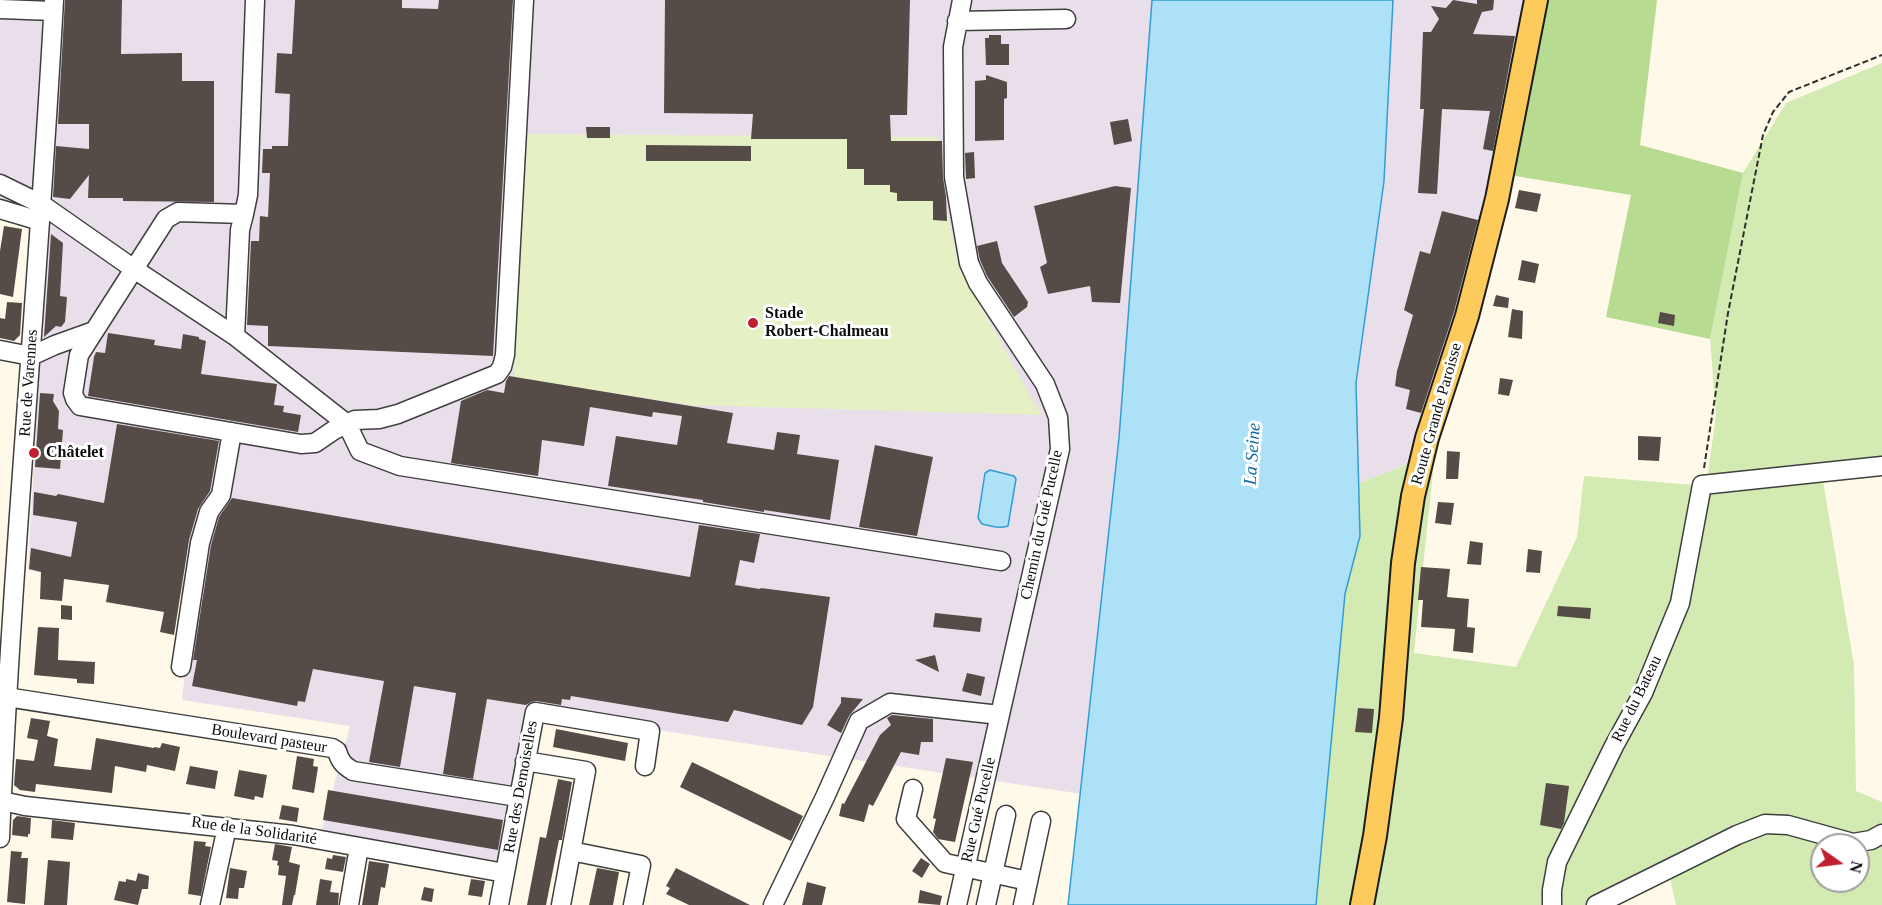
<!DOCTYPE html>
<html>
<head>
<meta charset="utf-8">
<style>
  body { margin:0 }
  #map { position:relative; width:1882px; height:905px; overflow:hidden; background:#fff9ea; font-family:Georgia,serif }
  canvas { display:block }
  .north { position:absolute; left:1810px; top:833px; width:60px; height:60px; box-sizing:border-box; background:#fff; border:2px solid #9e9e9e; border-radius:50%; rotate:104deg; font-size:16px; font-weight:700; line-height:24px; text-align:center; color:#0c0c0c }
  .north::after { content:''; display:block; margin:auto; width:21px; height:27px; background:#c01f32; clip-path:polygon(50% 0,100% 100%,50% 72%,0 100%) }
</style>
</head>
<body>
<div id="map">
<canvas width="1882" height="905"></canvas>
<div class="north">N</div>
</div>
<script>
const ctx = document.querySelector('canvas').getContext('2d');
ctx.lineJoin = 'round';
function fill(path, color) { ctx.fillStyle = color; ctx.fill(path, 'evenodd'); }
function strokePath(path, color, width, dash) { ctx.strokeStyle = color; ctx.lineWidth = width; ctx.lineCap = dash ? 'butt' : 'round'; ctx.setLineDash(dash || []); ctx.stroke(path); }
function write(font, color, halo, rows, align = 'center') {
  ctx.font = font + ' Georgia,serif'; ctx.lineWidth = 6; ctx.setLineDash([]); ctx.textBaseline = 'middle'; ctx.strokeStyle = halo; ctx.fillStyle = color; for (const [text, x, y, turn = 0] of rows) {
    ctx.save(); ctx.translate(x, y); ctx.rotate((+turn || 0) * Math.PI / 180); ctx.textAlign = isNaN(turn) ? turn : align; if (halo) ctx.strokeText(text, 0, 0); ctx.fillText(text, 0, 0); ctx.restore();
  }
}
fill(new Path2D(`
  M0 0H1161L1143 465 1082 794 538 712 511 862 320 837 350 726 182 700 193 596 28 570 47 225 0 215Z
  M1368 0H1544L1509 175 1435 453 1350 487Z`), '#e9dfeb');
fill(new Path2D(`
  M1882 63V471L1823 481 1854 665 1856 791 1882 802V905H1676L1670 878 1611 905H1310L1350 487 1435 453 1414 653 1516 667 1577 537 1584 476 1706 486 1716 416 1710 339 1743 173 1786 103ZM1822 845H1858V881H1822Z`), '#d4eab3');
fill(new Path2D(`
  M1544 0H1657L1640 145 1743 173 1710 339 1606 317 1631 195 1509 175Z`), '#b8db92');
fill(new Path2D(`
  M521 134 938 137 941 183 959 267 1041 415 690 405 514 378Z`), '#e5f1c5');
const water = new Path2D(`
  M1152 0H1393L1384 181 1356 383 1360 536 1345 594 1316 905H1068L1119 438Z
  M990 470 1014 476 1016 479 1008 526C999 529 991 526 982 524L978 518 985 473Z`);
fill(water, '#ade1f8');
strokePath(water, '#329dd2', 1.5);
fill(new Path2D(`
  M65 0H122L121 54 182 53V81H214V202L123 201V198H88L89 175 70 199 53 197 56 146 89 149V124H58Z
  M295 0H402V8L438 9 439 0H513L493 356 268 346V326L247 325 251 241H259L260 216 268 217 270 173H262L263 149H272V146H288L290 94 275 93 277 53 292 54Z
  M665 0H910L907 115H890L891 141H942L943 177 946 197 947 221 933 220V201H897V193L890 192V185H864V169H847V139H751L753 114 664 113Z
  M1453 0 1477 4V0H1494L1493 10 1482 12 1473 34 1515 36 1493 151 1483 149 1490 111 1442 109 1437 194 1418 193 1424 109H1420L1423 32H1431L1439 19 1431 6 1446 8Z
  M989 35H1001V44H1009V65H986L985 38H989Z
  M986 75 1007 82V98L1004 99V140L975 141V81L986 80Z
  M1128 119 1132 141 1114 145 1110 122Z
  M586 127H610V138H587Z
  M646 145 751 146V161H646Z
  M974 152 975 178 966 179 965 153Z
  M1115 186 1131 188 1120 303 1092 302 1090 286 1048 294 1040 267 1047 263 1034 206Z
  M1519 190 1541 194 1537 212 1515 208Z
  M1442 211 1478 220 1454 312 1421 413 1406 409 1410 390 1395 386 1397 371 1413 315 1404 310 1420 251 1430 254Z
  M4 226 22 229 13 297 0 294V251Z
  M51 234 63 243 60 296 67 297 65 322 61 327 56 326 44 337Z
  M997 241 1002 263 1028 302 1027 307 1014 317 987 276 980 260 977 246Z
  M1522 260 1539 264 1535 283 1518 280Z
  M1496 295 1509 298 1508 308 1493 306Z
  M7 302 22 303 20 335 14 341 0 338V318L5 319Z
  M1512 309 1523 311 1522 339 1508 337Z
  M1660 312 1675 315 1674 326 1658 323Z
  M108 333 155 340 154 345 181 349 183 334 199 337V339L206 341 201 374 277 384 274 405 284 406 283 412 301 415 298 432 88 396 94 357 96 352 105 353Z
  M509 376 733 413 727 443 774 450 777 432 800 435 797 454 839 460 830 520 764 510V512L703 502V500L608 486 616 436 677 445 682 416 653 412 652 417 590 407 584 446 542 440 538 476 451 463 461 401 487 390 504 393 506 381Z
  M1500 378 1513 380 1509 396 1498 394Z
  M40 393 54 394 53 401 59 411 58 429 63 430 60 469 35 467Z
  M117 424 219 441 210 491 198 509 189 540 174 635 160 632 164 612 106 602 109 585 64 579 62 601 40 599 41 572 29 569 31 548 71 557 77 522 33 515 34 492 56 496 58 494 104 503Z
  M1638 436 1661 437 1659 461 1638 460Z
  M875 445 933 457 917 536 859 527Z
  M1447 451 1460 452 1458 479H1446Z
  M232 498 690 577 699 525 760 534 754 563 740 560 735 585 760 589 761 588 830 597 813 707 802 725 734 710 728 722 571 696 570 700 562 699 561 705 536 701 531 702 526 705 487 699 473 779 443 774 456 693 414 686 400 767 369 762 384 681 313 669 305 702 298 701 297 706 192 686 197 660H193L211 545 219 517Z
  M1438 502 1454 503 1451 525 1435 523Z
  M1470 541 1483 543 1481 565 1467 564Z
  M1528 549 1542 551 1540 573 1526 572Z
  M1421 567 1450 569 1447 597 1469 599 1467 627 1475 628 1473 653 1453 651 1455 629 1421 627 1423 600H1418Z
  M61 605 72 606V620L61 619Z
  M1558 606 1591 608 1590 619 1557 616Z
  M935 613 982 618 980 632 933 627Z
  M38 627 59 628 58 660 95 662 94 684 77 683V679L34 675Z
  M935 655 939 672 915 660Z
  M967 673 985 677 981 696 962 691Z
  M841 697 863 699 849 716 841 733 827 725 841 703Z
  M1358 708 1374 709 1372 733 1355 732Z
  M892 715 933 719V742H921L919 755 901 752 873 806 869 804 864 822 839 816 842 803 844 804 880 735 891 725 887 718Z
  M31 718 50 721 47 736 58 739 54 766 91 770 96 738 154 748V747L160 748 162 743 180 747 175 771 147 765 146 772 115 766 112 793 36 784 35 792 20 790 14 785 16 759 34 761 38 740 27 738Z
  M556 729 628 743 625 761 553 747Z
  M297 756 314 759 313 766 318 767 314 793 292 789Z
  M946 758 973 762 955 842 938 839 933 832 936 819 933 818Z
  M692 762 803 816 791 841 680 787Z
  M190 766 218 771 215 789 186 784Z
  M239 770 267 775 263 798 255 796 254 800 234 796Z
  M558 779 572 782 562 840H559L546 905H527L540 837 546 838Z
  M1546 783 1569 786 1564 823 1561 829 1540 825Z
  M328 790 503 820 498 850 323 820Z
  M282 805 299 808 297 822 279 819Z
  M17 816 31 818 30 834H28V837L12 835 13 820Z
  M52 820 75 823 73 840 51 838Z
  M194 841 206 842 205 846 211 847 201 896 188 894Z
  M275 844 292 847 289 862 300 865 295 895H294L292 905H282L286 876 278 875 279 866 277 865 278 861 272 860Z
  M11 851 22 852 21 858H28L25 904 7 902Z
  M333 855 346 857 343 872 325 869 327 858 332 859Z
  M921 858 930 864 922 878 912 871Z
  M48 860 70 862 67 905H44Z
  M369 861 389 864 385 888 381 887 378 905H362Z
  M230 868 247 871 244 888H239L238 899 226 898Z
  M597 868 619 872 613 905H589Z
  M676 868 750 905H689L666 894 670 888 666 886Z
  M138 873 149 876 148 889H142L138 905 114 900 119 881 126 882V879L136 881Z
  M320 879 332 881 330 892 339 893 338 905H316Z
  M471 879 485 881 482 897 468 895Z
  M807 882 826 887 822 905H802Z
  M424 887 434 889 432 902 421 900Z
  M920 890 942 896 940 905 918 903Z`), '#554c48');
const minor = new Path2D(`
  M255 0 248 195 244 214 178 212 166 219 79 355 73 393 75 399 80 406 301 444 315 443 334 430 355 420 379 419 398 414 497 374 502 367 505 355 524 0
  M0 9 53 11
  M957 21 1066 19
  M0 184 41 204 134 269 235 336
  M0 209 40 221
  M244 214 240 230 235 336 347 424 360 451 400 466 1001 561
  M0 350 31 356 55 345 94 331
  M181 667 200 543 209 512 221 495 232 432
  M0 696 332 748 337 751C340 761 343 765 353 771L518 797
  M525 761 586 771 561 905
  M913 789 906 819 945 863 1028 881
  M2 801 25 806 293 835 505 873
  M0 838C12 558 39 279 54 0
  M571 851 641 865 633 905
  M210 905 227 827
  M349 905 359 847
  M499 905 535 712 650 731 645 766
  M773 905 825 797 859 721 890 703 1000 715
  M957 905 1060 449 1058 417 1045 384 978 283 969 263 954 177 953 47 962 0
  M986 905 1006 815
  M1023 905 1041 821
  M1552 905V890L1557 862 1614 746 1643 693 1680 603 1702 485 1882 466
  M1596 905 1737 835 1765 824 1788 825 1853 843 1871 840 1882 834`);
const major = new Path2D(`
  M1362 905 1375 836 1391 718 1403 563 1413 496 1427 438 1467 316 1497 199 1536 0`);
strokePath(minor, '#3f3f3f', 21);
strokePath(major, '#1d1d1d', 26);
strokePath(new Path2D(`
  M1704 468 1728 313 1763 135 1773 112 1789 92 1882 55`), '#2e2e2e', 2, [6, 3]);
strokePath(minor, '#fff', 18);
strokePath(major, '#fdcb5c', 22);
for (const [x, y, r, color] of [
  [753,323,6,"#c01f32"],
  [34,453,6,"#c01f32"]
]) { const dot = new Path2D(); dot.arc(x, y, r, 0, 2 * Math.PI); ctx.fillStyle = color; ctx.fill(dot); strokePath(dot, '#fff', 2); }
write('bold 16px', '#0c0c0c', '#fff', [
  ["Stade",765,314],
  ["Robert-Chalmeau",765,332],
  ["Châtelet",46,453]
], 'left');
write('16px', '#0c0c0c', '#fff', [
  ["Rue de Varennes",29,383,-86],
  ["Route Grande Paroisse",1437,414,-74],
  ["Chemin du Gué Pucelle",1042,525,-78],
  ["Rue du Bateau",1637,699,-64],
  ["Boulevard pasteur",269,739,9],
  ["Rue des Demoiselles",521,787,-80],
  ["Rue Gué Pucelle",979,810,-77],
  ["Rue de la Solidarité",254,831,8]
]);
write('italic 18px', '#116ca1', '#fff', [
  ["La Seine",1253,454,-86]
]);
</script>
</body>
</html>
